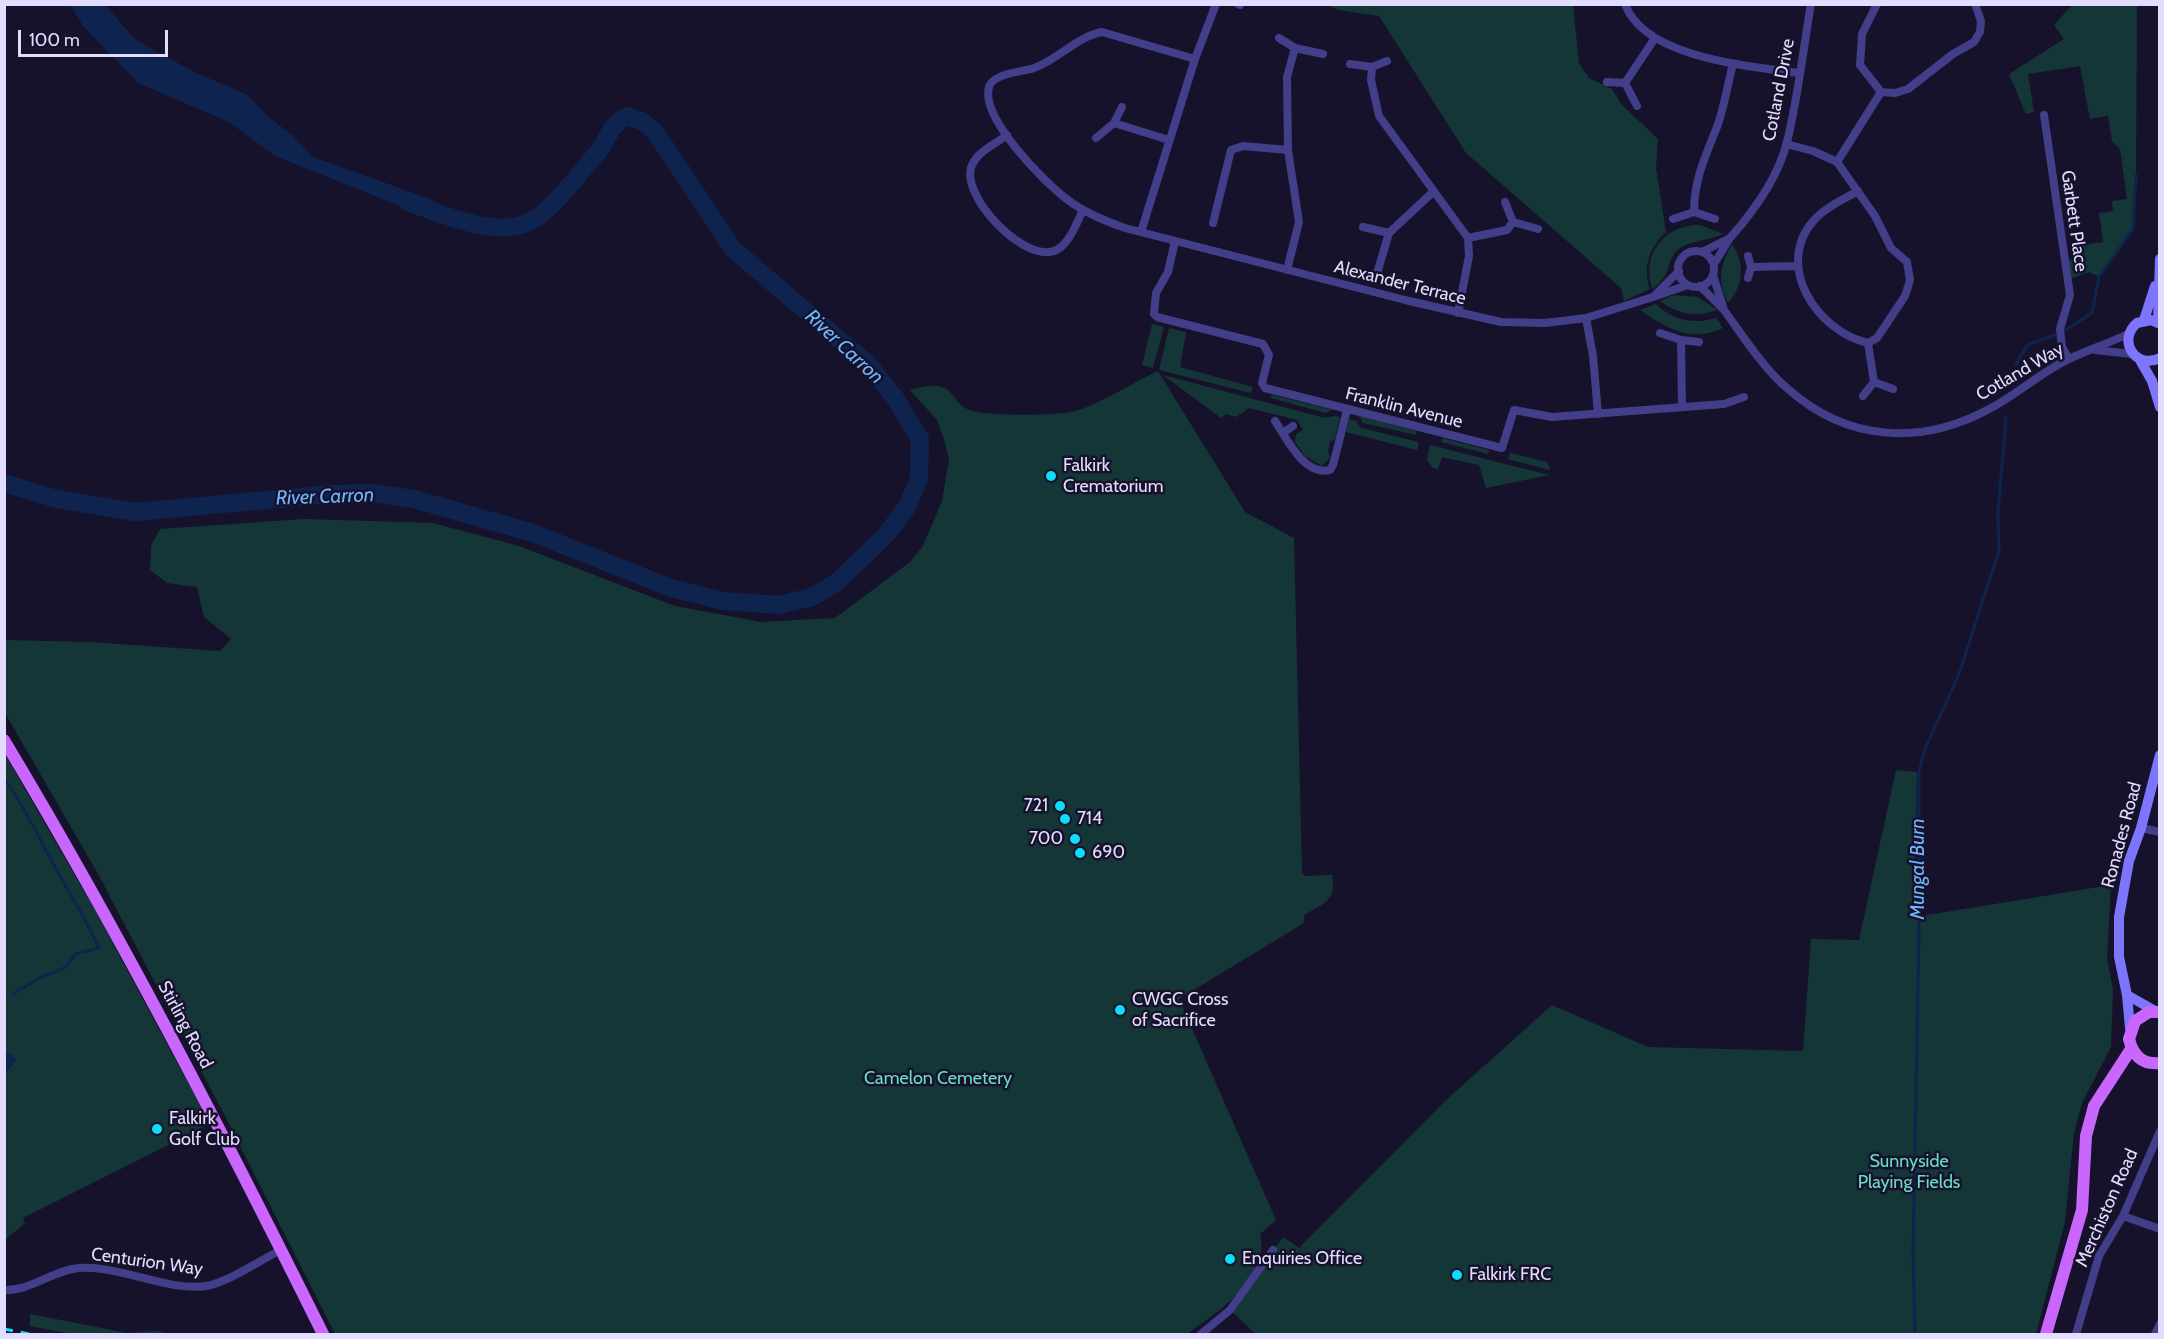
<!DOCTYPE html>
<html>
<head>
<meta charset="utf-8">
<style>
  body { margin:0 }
  #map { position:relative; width:2164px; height:1339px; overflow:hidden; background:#17122c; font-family:Cabin,sans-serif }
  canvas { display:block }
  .frame { position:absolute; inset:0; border:6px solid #e2ddfe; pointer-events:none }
  .scale { position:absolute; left:18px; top:30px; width:150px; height:27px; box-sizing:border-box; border:3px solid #e2ddfe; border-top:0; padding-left:8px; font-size:18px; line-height:21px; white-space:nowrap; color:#e2ddfe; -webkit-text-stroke:4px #17122c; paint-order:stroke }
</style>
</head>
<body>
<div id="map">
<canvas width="2164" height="1339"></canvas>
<div class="frame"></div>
<div class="scale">100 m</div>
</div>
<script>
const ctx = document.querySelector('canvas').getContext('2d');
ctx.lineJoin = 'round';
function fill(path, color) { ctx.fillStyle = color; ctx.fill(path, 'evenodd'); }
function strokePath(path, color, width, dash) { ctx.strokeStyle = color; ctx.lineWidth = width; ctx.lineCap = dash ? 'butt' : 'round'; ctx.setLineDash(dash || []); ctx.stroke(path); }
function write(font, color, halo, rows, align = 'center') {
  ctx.font = font + ' Cabin,sans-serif'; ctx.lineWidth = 5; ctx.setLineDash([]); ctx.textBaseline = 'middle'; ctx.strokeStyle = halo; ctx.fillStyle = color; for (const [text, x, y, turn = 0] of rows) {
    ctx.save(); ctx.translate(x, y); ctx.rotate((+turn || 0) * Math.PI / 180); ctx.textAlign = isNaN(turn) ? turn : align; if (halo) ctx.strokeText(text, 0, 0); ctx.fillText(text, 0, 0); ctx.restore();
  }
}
fill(new Path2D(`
  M1328 5H1573L1579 63 1589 78 1612 89 1621 104 1658 139 1656 168 1666 232C1650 247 1642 267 1650 289L1624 301 1621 288 1466 153 1379 16 1338 10Z
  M2072 5H2137L2136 175 2133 229 2099 277 2089 272 2067 280 2064 263 2083 255V245L2103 242 2099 213 2113 211 2112 201 2127 199 2120 149 2112 141 2108 116 2090 119 2080 66 2028 74 2034 112 2026 114 2009 74 2064 39 2054 25Z
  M1700 225 1723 234C1709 241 1689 240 1678 250 1665 261 1673 275 1652 289 1641 254 1664 225 1700 225Z
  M1732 244C1745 264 1744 285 1728 303 1717 281 1720 265 1732 244Z
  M1674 295 1698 297 1717 310C1696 318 1677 314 1660 301Z
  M1656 304C1672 320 1693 325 1716 318L1723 328C1692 343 1665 328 1640 310Z
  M1152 324 1164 327 1153 368 1142 365Z
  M1169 328 1186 332 1180 367 1253 387 1251 393 1159 370Z
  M1158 371 1245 512 1294 538 1302 873 1305 876 1332 875C1337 901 1324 903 1304 915V923L1179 999 1276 1220 1260 1234C1270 1279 1219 1311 1187 1334H335L226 1118 97 872 5 713 4 640 89 642 220 651 231 639 204 617 197 587 167 583 150 570 151 546 160 529 304 519 433 523 519 546 675 606 761 622 835 618 910 562 923 546 942 501 949 460 944 439 937 420 910 390C961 375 946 405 973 411 992 416 1056 416 1075 411 1096 406 1136 381 1158 371Z
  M1163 375 1325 418 1334 416 1340 417 1335 439 1330 442 1328 451 1330 458 1322 466 1305 456 1295 442 1296 434 1303 430 1297 420 1249 408 1236 417 1226 414 1221 418Z
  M1272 395 1333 410 1325 413 1271 398Z
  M1359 416 1416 431V435L1363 423Z
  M1349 419 1356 421 1361 428 1419 442 1417 450 1346 432Z
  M1442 438 1489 450 1488 454 1441 442Z
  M1430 445 1549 475 1486 488 1479 465 1442 457 1438 469 1432 468 1427 459Z
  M1510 453 1547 462 1550 470 1508 459Z
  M4 753 96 912 210 1124 23 1218 25 1223 5 1240Z
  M1896 770 1917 772 1915 917 2111 885 2107 959 2113 990 2111 1047 2082 1103 2074 1133 2065 1222 2036 1334H1256L1230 1310 1283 1237 1299 1248 1445 1101 1552 1005 1648 1047 1803 1051 1811 939 1859 940Z
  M30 1314 127 1333 157 1331 169 1334H72L30 1326Z`), '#153636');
fill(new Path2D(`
  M70 5H105L136 40 196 73 248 95 265 114 292 135 313 157 433 200 430 218 275 156 229 122 138 83 84 27Z
  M5 1053 11 1054 17 1060 5 1074Z`), '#0e244f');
strokePath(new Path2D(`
  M2016 365 2027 345 2061 333 2092 313 2099 277 2133 229 2136 175
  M4 778C26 809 39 838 57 871 72 897 87 921 99 948L76 954 64 968 39 978 13 994
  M4 998 6 997
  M1915 1334 1913 1252 1919 931V771L1925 749 1959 674 1999 551 1998 511 2006 418`), '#0e244f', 3);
strokePath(new Path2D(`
  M4 483 57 499 135 512 333 494 371 493 414 499 533 533 671 588 723 601 779 605 812 597 837 582 885 536 907 507 919 479 920 439 896 399 869 365 733 249 656 133 642 121 627 116C608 126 609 140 596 154 584 169 551 209 537 218 499 242 448 215 409 203`), '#0e244f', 18);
strokePath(new Path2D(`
  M1238 4 1240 5
  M1625 4C1644 58 1750 66 1798 73
  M1877 4 1862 34 1860 65 1881 92
  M1279 38 1295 48 1287 77 1288 150 1299 222 1287 270
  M1295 48 1323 54
  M1195 59 1102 32C1076 37 1059 59 1034 68 1023 72 993 73 989 87 980 118 1045 183 1068 200 1085 213 1105 221 1125 228L1405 300 1501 322 1545 323 1586 318 1653 297
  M1350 64 1372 67 1371 80 1379 116 1468 238 1469 256 1458 313
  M1372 67 1387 61
  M1607 82 1625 83
  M1637 106 1625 83 1655 38
  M2044 115 2070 295 2060 329 2062 347 2069 359
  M1114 123 1169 140
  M1007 135C996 144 978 151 972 165 958 195 1028 268 1058 249 1070 242 1077 222 1083 210
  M1096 138 1114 123 1122 107
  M1786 144 1813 151 1837 162 1875 216 1891 248 1907 262 1910 280 1905 296 1877 338 1868 343
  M1837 162 1881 92 1895 93 1908 89 1953 54 1974 42 1980 32 1981 21 1975 4
  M1858 191C1844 199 1826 207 1815 219 1773 264 1816 331 1868 343
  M1694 212 1715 219
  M1673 219 1694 212C1694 182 1704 159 1715 132 1724 111 1727 86 1733 64
  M1513 222 1538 229
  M1213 223 1231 150 1243 146 1288 150
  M1363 227 1389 233
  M1141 232 1195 59 1216 4
  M1468 238 1507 230 1513 222 1505 202
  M1730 238C1754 211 1778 178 1787 142 1798 98 1803 50 1811 4
  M1175 241 1168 272 1156 293 1154 314 1157 317 1263 344 1269 355 1262 383 1265 388 1502 448 1514 410 1552 417 1724 404 1744 397
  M1678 269a18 18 0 1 1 36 0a18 18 0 1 1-36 0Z
  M1702 252 1730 238 1714 264
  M1751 267 1796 266
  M1378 270 1389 233 1434 191
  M1679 271 1653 297 1688 285
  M1748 278 1751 267 1748 256
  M1700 286 1724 310 1713 275
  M1724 310C1743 336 1763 368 1788 389 1848 442 1922 446 1991 408 2018 394 2041 372 2069 359 2088 350 2109 343 2128 334
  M1586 318 1593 356 1598 414
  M1660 333 1681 340 1699 342
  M1681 340 1682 407
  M2095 350 2132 354
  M1874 382 1893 389
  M1863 396 1874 382 1868 343
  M1275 421C1287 439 1304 476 1330 470L1333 465 1347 410
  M1283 433 1293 426
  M2141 828 2160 832
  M2123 1216 2160 1229
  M4 1290C31 1291 53 1270 79 1268 119 1265 169 1292 206 1286 229 1282 260 1260 281 1250
  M1201 1334 1230 1310 1273 1250
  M2076 1334 2099 1256 2123 1216 2160 1131
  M2155 1334 2160 1324`), '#433e8a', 8);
strokePath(new Path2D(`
  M2144 320 2155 286
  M2158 322 2160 259
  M2160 324 2151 320 2137 323C2117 340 2135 370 2160 358
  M2140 360 2152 381 2160 407
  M2127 995 2157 1012
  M2130 1028 2127 995 2119 957V917L2129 861 2141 828 2160 755`), '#7d76fd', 10);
strokePath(new Path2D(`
  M4 740C120 933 223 1133 323 1334
  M2160 1012H2149L2135 1021 2129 1039C2133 1055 2142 1065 2160 1063
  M2046 1334 2082 1210 2086 1136 2094 1106 2131 1049`), '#c966fd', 12);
strokePath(new Path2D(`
  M4 1329 29 1334`), '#0ddcfb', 3, [9, 8]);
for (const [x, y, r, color] of [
  [1051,476,6,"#0ddcfb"],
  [1060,806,6,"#0ddcfb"],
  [1065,819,6,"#0ddcfb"],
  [1075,839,6,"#0ddcfb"],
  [1080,853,6,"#0ddcfb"],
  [1120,1010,6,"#0ddcfb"],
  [157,1129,6,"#0ddcfb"],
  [1230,1259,6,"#0ddcfb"],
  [1457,1275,6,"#0ddcfb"]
]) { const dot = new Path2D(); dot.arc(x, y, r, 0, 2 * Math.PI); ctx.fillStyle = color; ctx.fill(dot); strokePath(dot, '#17122c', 2); }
write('18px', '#e2ddfe', '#17122c', [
  ["Cotland Drive",1779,90,-79],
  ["Garbett Place",2074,221,82],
  ["Alexander Terrace",1400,283,14],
  ["Cotland Way",2020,372,-30],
  ["Franklin Avenue",1404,408,14],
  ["Ronades Road",2122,835,-75],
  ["Stirling Road",185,1025,62],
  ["Merchiston Road",2107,1208,-66],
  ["Centurion Way",147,1262,8]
]);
write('18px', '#e2ddfe', '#17122c', [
  ["Falkirk",1063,466],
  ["Crematorium",1063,487],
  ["721",1048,806,"right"],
  ["714",1077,819],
  ["700",1063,839,"right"],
  ["690",1092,853],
  ["CWGC Cross",1132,1000],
  ["of Sacrifice",1132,1021],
  ["Falkirk",169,1119],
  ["Golf Club",169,1140],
  ["Enquiries Office",1242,1259],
  ["Falkirk FRC",1469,1275]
], 'left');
write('18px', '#68dfc5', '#17122c', [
  ["Camelon Cemetery",938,1079],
  ["Sunnyside",1909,1162],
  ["Playing Fields",1909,1183]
]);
write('italic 20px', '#6db6fd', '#17122c', [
  ["River Carron",844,347,43],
  ["River Carron",325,497,-2],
  ["Mungal Burn",1918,869,-90]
]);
</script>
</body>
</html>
